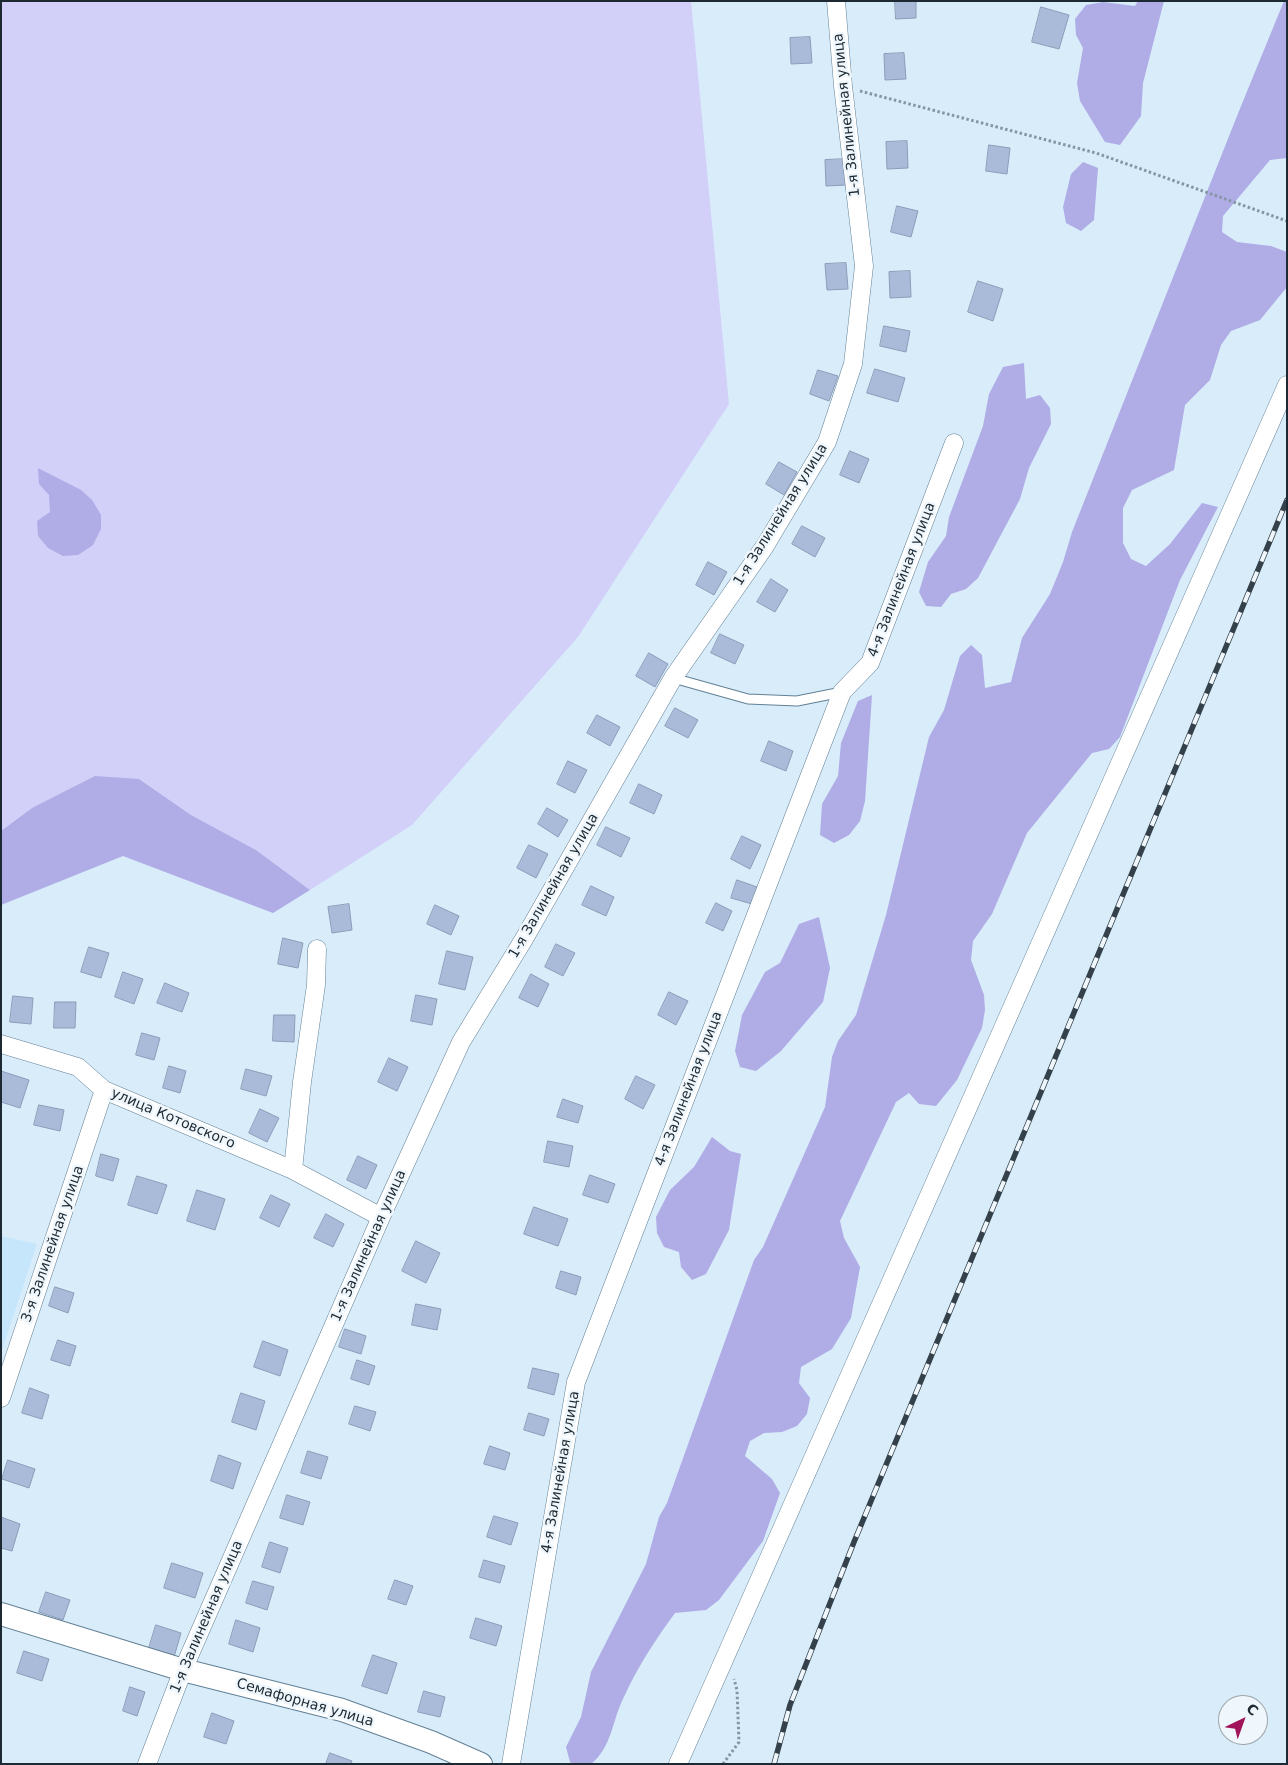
<!DOCTYPE html>
<html>
<head>
<meta charset="utf-8">
<style>
  body { margin:0 }
  #map { position:relative; width:1288px; height:1765px; overflow:hidden; background:#d8ecfa; font-family:"DejaVu Sans",sans-serif }
  canvas { display:block }
  .frame { position:absolute; inset:0; border:2px solid #1d2932; pointer-events:none }
  .north { position:absolute; left:1218px; top:1695px; width:50px; height:50px; box-sizing:border-box; background:#f0f7fc; border:1px solid #9ca5ab; border-radius:50%; rotate:42deg; font-size:14px; font-weight:700; line-height:20px; text-align:center; color:#1d2932 }
  .north::after { content:''; display:block; margin:auto; width:18px; height:22px; background:#a2145a; clip-path:polygon(50% 0,100% 100%,50% 72%,0 100%) }
</style>
</head>
<body>
<div id="map">
<canvas width="1288" height="1765"></canvas>
<div class="frame"></div>
<div class="north">С</div>
</div>
<script>
const ctx = document.querySelector('canvas').getContext('2d');
ctx.lineJoin = 'round';
function fill(path, color) { ctx.fillStyle = color; ctx.fill(path, 'evenodd'); }
function strokePath(path, color, width, dash) { ctx.strokeStyle = color; ctx.lineWidth = width; ctx.lineCap = dash ? 'butt' : 'round'; ctx.setLineDash(dash || []); ctx.stroke(path); }
function write(font, color, halo, rows, align = 'center') {
  ctx.font = font + ' "DejaVu Sans",sans-serif'; ctx.lineWidth = 5; ctx.setLineDash([]); ctx.textBaseline = 'middle'; ctx.strokeStyle = halo; ctx.fillStyle = color; for (const [text, x, y, turn = 0] of rows) {
    ctx.save(); ctx.translate(x, y); ctx.rotate((+turn || 0) * Math.PI / 180); ctx.textAlign = isNaN(turn) ? turn : align; if (halo) ctx.strokeText(text, 0, 0); ctx.fillText(text, 0, 0); ctx.restore();
  }
}
fill(new Path2D(`
  M1 1236 37 1244 1 1353Z`), '#c6e6fc');
fill(new Path2D(`
  M1 1H691L729 404 578 637 412 825 310 890 256 850 191 815 139 779 32 808 1 831Z`), '#d2d0f9');
fill(new Path2D(`
  M1138 1H1164L1143 83 1141 116 1120 145 1105 142 1080 101 1077 83 1083 48 1076 35 1075 19 1086 5 1103 2 1135 6Z
  M1284 1H1287V158L1270 160 1223 216 1222 232 1237 242 1271 246 1287 252V287L1260 320 1231 331 1221 345 1210 380 1185 405 1174 470 1132 490 1123 508V543L1131 559 1146 566 1170 544 1202 503 1218 507 1180 580 1120 737 1109 749 1092 753 1027 833 992 914 973 941 971 960 984 995 985 1010 982 1028 957 1080 936 1106 919 1104 909 1093 896 1102 840 1221 844 1238 860 1267 851 1318 832 1349 801 1367 799 1383 810 1398 807 1414 797 1426 782 1432 764 1433 750 1441 745 1456 772 1479 780 1493 763 1541 719 1600 706 1610 675 1613C655 1640 637 1668 623 1699 612 1721 612 1747 591 1764H572L570 1762 566 1747 581 1717 591 1672 646 1564 659 1517 667 1503 754 1260 763 1247 825 1107 832 1057 838 1041 856 1015 886 915 929 737 944 710 960 656 971 645 982 655 985 688 1011 682 1022 638 1050 594 1063 562 1072 532 1239 111Z
  M1083 162 1098 168 1094 220 1081 231 1066 223 1063 207 1071 174Z
  M1024 363 1026 399 1040 395 1050 408 1051 424 1029 468 1020 499 978 578 966 589 951 594 941 607 926 606 919 592 928 562 946 536 949 517 983 426 989 394 1003 367Z
  M38 468 81 490 92 500 101 515V529L93 545 78 555 63 556 48 548 38 536 37 521 50 512 49 495 39 484Z
  M872 695 865 801 860 821 849 835 834 843 820 835 822 804 838 776 841 743 858 701Z
  M95 776 139 779 191 815 256 850 310 890 273 913 123 856 1 905V831L32 808Z
  M819 917 830 968 823 1002 781 1051 756 1071 740 1067 735 1051 742 1015 765 972 780 963 799 924Z
  M712 1137 730 1151 741 1154 729 1230 706 1274 692 1280 681 1267 679 1252 664 1247 657 1233 656 1217 670 1190 694 1167Z`), '#aface6');
const building = new Path2D(`
  M895 1H916V18L896 19Z
  M1041 7 1069 15 1059 49 1032 42Z
  M810 37 812 63 791 64 790 38Z
  M904 53 906 79 885 80 884 54Z
  M907 141 908 168 887 169 886 142Z
  M989 145 1010 148 1007 174 986 171Z
  M846 159 847 185 826 186 825 160Z
  M897 206 918 211 911 237 891 232Z
  M846 263 848 289 827 290 825 264Z
  M910 271 911 297 890 298 889 272Z
  M978 281 1003 289 993 321 968 312Z
  M884 326 910 331 906 352 880 346Z
  M875 369 905 378 898 402 867 393Z
  M818 370 838 376 829 401 810 394Z
  M850 451 869 459 859 483 840 475Z
  M779 462 797 472 784 495 766 484Z
  M802 526 825 538 815 557 792 544Z
  M708 562 727 572 714 595 696 585Z
  M771 579 788 590 775 612 757 602Z
  M720 634 744 645 735 664 711 653Z
  M649 653 668 664 655 687 636 676Z
  M675 708 698 720 688 738 665 726Z
  M597 715 620 727 610 746 587 733Z
  M769 741 793 751 786 771 761 761Z
  M568 761 587 770 575 793 557 784Z
  M639 784 662 795 654 814 630 803Z
  M547 808 568 820 558 837 538 824Z
  M606 827 630 838 621 857 597 845Z
  M742 836 761 845 750 869 731 859Z
  M529 845 548 854 536 878 517 868Z
  M737 880 757 887 752 904 731 898Z
  M591 886 614 897 606 916 582 905Z
  M716 903 732 911 723 931 706 923Z
  M349 904 352 930 332 933 328 907Z
  M435 905 459 916 451 935 427 924Z
  M283 938 303 943 298 968 278 964Z
  M556 944 575 953 563 976 545 967Z
  M89 947 109 953 101 978 81 972Z
  M447 951 473 957 465 990 439 984Z
  M123 972 143 979 134 1004 115 997Z
  M531 974 549 984 538 1007 519 998Z
  M165 983 189 993 182 1012 157 1003Z
  M669 992 688 1001 676 1025 658 1015Z
  M416 995 437 999 432 1025 411 1021Z
  M13 996 33 998 31 1024 10 1022Z
  M55 1002H76L75 1028H54Z
  M274 1015H295L294 1042 273 1041Z
  M142 1033 160 1038 154 1060 136 1055Z
  M389 1058 408 1067 397 1091 378 1082Z
  M169 1066 186 1071 180 1093 163 1088Z
  M246 1069 272 1076 266 1096 241 1089Z
  M1 1071 29 1080 20 1108 1 1102Z
  M636 1076 655 1085 643 1109 625 1099Z
  M563 1099 583 1106 578 1123 557 1117Z
  M39 1105 64 1110 60 1131 34 1125Z
  M260 1109 279 1118 267 1142 249 1133Z
  M548 1141 573 1146 569 1167 544 1162Z
  M101 1154 119 1159 113 1181 96 1176Z
  M358 1156 377 1165 366 1189 347 1180Z
  M590 1175 615 1184 608 1203 583 1195Z
  M137 1176 167 1185 157 1214 128 1205Z
  M197 1190 225 1199 215 1230 187 1221Z
  M271 1195 290 1204 279 1227 260 1218Z
  M534 1207 568 1219 558 1246 524 1234Z
  M326 1214 344 1224 333 1247 314 1238Z
  M416 1241 440 1253 426 1283 402 1271Z
  M561 1271 581 1277 576 1295 556 1288Z
  M55 1287 74 1293 68 1313 49 1306Z
  M416 1304 441 1309 437 1330 412 1325Z
  M345 1329 366 1336 361 1354 339 1347Z
  M58 1340 76 1346 70 1366 51 1360Z
  M263 1341 288 1350 280 1376 254 1367Z
  M357 1360 375 1366 369 1385 351 1379Z
  M533 1368 559 1374 554 1395 528 1388Z
  M30 1388 49 1395 42 1419 22 1413Z
  M241 1393 265 1401 256 1430 232 1422Z
  M355 1406 376 1412 370 1431 349 1424Z
  M529 1413 549 1419 544 1436 524 1430Z
  M490 1446 510 1453 505 1470 484 1464Z
  M308 1451 328 1457 321 1479 301 1473Z
  M219 1455 241 1463 233 1489 211 1481Z
  M8 1460 35 1469 29 1488 2 1479Z
  M287 1495 310 1502 303 1525 280 1518Z
  M494 1516 518 1523 511 1545 487 1537Z
  M1 1517 20 1524 12 1551 1 1548Z
  M270 1542 288 1548 280 1573 262 1567Z
  M484 1560 505 1566 500 1583 479 1577Z
  M172 1563 203 1573 195 1598 164 1588Z
  M395 1580 413 1586 406 1605 388 1599Z
  M253 1581 274 1587 267 1610 246 1603Z
  M46 1592 70 1600 63 1620 39 1612Z
  M476 1618 502 1626 496 1646 470 1638Z
  M236 1620 260 1628 253 1652 229 1644Z
  M156 1625 181 1633 174 1657 149 1648Z
  M24 1651 49 1659 42 1681 17 1673Z
  M373 1655 397 1663 387 1694 362 1686Z
  M130 1687 145 1692 137 1716 123 1711Z
  M424 1691 445 1697 440 1717 418 1712Z
  M212 1713 234 1721 226 1744 204 1737Z
  M330 1753 352 1761 351 1764H326Z`);
fill(building, '#aabbd9');
strokePath(building, '#8c9cb9', 1);
const service = new Path2D(`
  M673 678 748 699 797 701 842 692`);
const minor = new Path2D(`
  M1 1044 78 1067 104 1090 293 1170 381 1217
  M293 1170 302 1082 316 985 317 949
  M1 1398 104 1090
  M147 1764 183 1670 381 1217 461 1042 524 939 673 678 765 546 827 442 853 364 864 266 843 86 836 1
  M511 1764 576 1382 842 692 870 663 954 443
  M678 1764 1287 385`);
const tertiary = new Path2D(`
  M1 1614 183 1670 342 1710 431 1742 481 1764`);
strokePath(service, '#628095', 11);
strokePath(minor, '#628095', 19);
strokePath(tertiary, '#628095', 24);
strokePath(new Path2D(`
  M860 91 1096 153 1287 221
  M723 1764 739 1742 737 1690 734 1679`), '#8595a1', 3, [2.5, 2.5]);
strokePath(service, '#fff', 9);
strokePath(minor, '#fff', 18);
strokePath(tertiary, '#fff', 22);
const rail = new Path2D(`
  M774 1764 790 1705 854 1542 1287 500`);
strokePath(rail, '#34414a', 5.5);
strokePath(rail, '#f0f7fc', 4, [11]);
write('14px', '#1d2932', '#f0f7fc', [
  ["1-я Залинейная улица",847,115,-96],
  ["1-я Залинейная улица",781,515,-58],
  ["4-я Залинейная улица",902,580,-69],
  ["1-я Залинейная улица",554,886,-60],
  ["4-я Залинейная улица",689,1089,-69],
  ["улица Котовского",173,1119,23],
  ["3-я Залинейная улица",53,1244,-71],
  ["1-я Залинейная улица",369,1246,-66],
  ["4-я Залинейная улица",561,1472,-80],
  ["1-я Залинейная улица",207,1617,-67],
  ["Семафорная улица",305,1703,16]
]);
</script>
</body>
</html>
